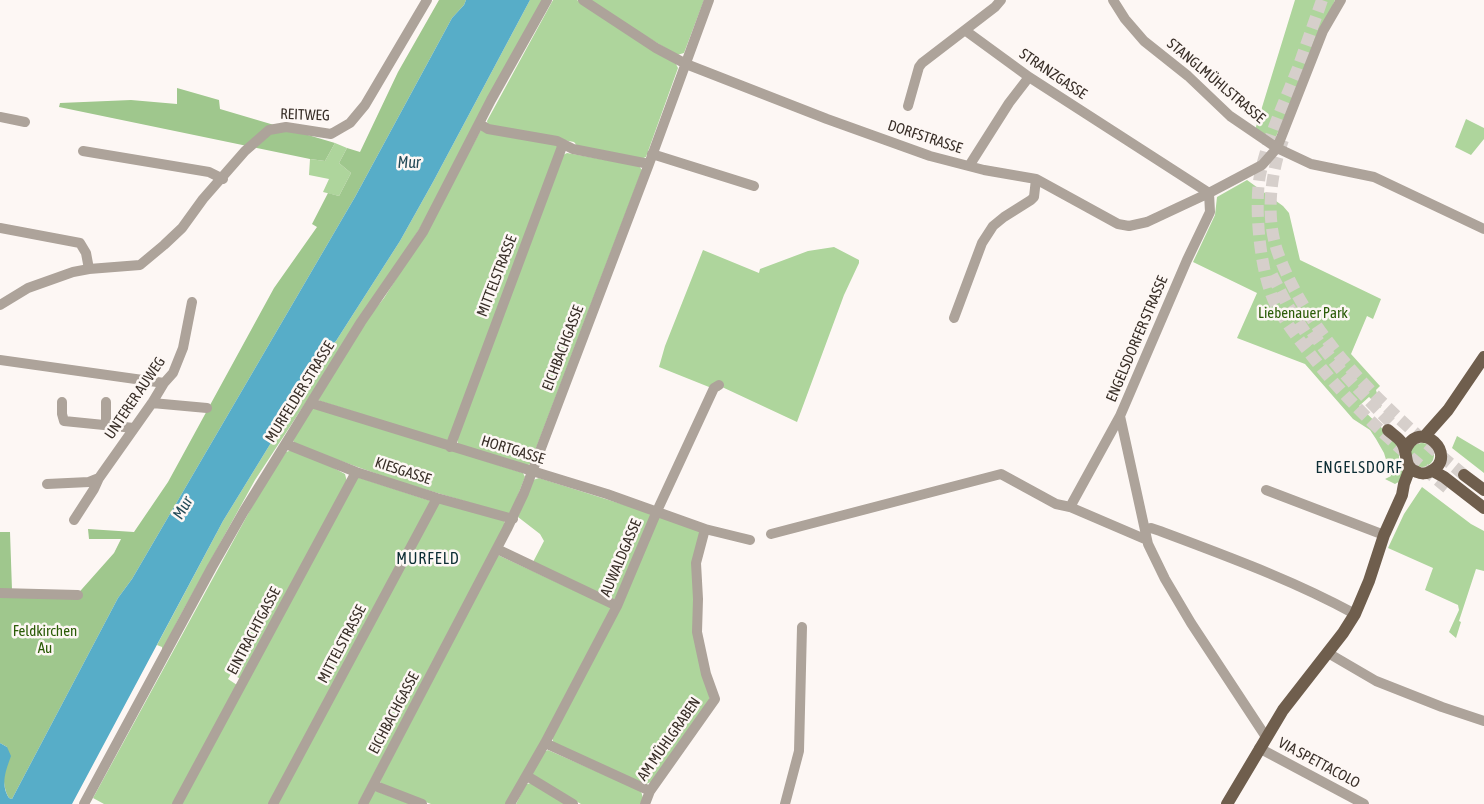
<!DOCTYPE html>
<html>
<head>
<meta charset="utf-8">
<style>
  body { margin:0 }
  canvas { display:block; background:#fdf7f4 }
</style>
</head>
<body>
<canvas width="1484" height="804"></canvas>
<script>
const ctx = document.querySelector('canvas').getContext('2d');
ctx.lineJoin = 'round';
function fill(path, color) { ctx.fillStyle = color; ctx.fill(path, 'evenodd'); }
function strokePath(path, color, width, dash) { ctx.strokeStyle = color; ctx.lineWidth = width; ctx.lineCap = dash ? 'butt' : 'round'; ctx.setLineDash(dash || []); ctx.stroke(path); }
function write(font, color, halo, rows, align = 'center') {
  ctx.font = font + ' "Asap Condensed",sans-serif'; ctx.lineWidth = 5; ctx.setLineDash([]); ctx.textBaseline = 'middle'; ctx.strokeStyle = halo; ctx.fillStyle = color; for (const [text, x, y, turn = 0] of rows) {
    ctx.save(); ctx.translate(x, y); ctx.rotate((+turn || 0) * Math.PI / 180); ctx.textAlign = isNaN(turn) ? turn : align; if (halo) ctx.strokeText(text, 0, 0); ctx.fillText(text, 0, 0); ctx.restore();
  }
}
fill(new Path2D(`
  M530 0H544L420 228 255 480 180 616 162 651V647L157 645 223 521 296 402 301 387 315 362 336 341 400 241 433 182Z
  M553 0H577L676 64 678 68 646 157 641 159 579 148 574 142 488 126 487 121Z
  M590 0H704L684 53 677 55 634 29Z
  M1295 0H1335L1274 141 1255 130Z
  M1466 119 1484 128V139L1471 155 1455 147Z
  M481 130 556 144 558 148 450 442 320 401 317 398 369 317 384 298 424 235Z
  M335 143 347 148 339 163 351 173 339 196 323 192 329 179 309 175 310 159 325 161Z
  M567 153 639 166 642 170 530 464 526 466 458 444 457 438 563 155Z
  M1247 180 1283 206 1289 213 1300 260 1381 299 1373 319 1367 316 1351 354 1380 386 1376 390 1381 408 1369 397 1359 406 1388 434 1399 447V459L1403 472 1402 480 1395 484 1385 479 1391 476 1384 453 1376 439 1370 430 1353 419 1305 364 1237 338 1257 293 1193 262 1215 215 1217 197Z
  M834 247 859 260V263L844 295 797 422 722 387 719 391 659 367 665 346 703 250 759 273 760 269 808 251Z
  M318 408 523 473 525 477 512 510 508 514 397 481 296 445 292 439 312 409Z
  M1457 436 1484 452V473L1452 448Z
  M1410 455a12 12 0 1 1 24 0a12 12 0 1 1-24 0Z
  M292 450 317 459 345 474 347 482 241 679 231 674 228 679 237 685 173 804H104L93 798 260 492 286 452Z
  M357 477 431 501 269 804H181Z
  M539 478 650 513 651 517 615 601 532 564 544 541 540 534 518 517 533 480Z
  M1422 487 1471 524 1484 531V571L1476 569 1459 621 1461 622 1456 638 1449 632 1459 610 1458 605 1425 590 1433 568 1388 548 1404 514Z
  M438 501 504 520 505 524 358 804H276Z
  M658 515 699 529 700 533 695 594 710 702 653 781 644 785 554 745 552 737Z
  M498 555 612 608 508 804H431L381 785 380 781Z
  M548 750 641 791 643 798 640 804H581L535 778 532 773 544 752Z
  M532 783 567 804H516L526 784Z
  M376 791 410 804H367L373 792Z`), '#aed59c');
fill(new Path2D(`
  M439 0H466L464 5 452 18 355 197 132 579 118 598 12 799 9 798C0 783 5 763 7 747L0 743V532H10L12 590 74 598 114 553 121 539H89L88 529 134 532 168 482 274 288 317 227 312 224 328 193 339 196 351 173 339 163 347 148 360 152 398 72Z
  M177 88 219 100 220 109 335 143 325 161 310 159 59 107 60 103 131 100 177 104Z`), '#9fc78d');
fill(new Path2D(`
  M466 0H530L433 182 400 241 336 341 315 362 301 387 296 402 223 521 72 804H0V743L7 747 11 756C6 770 0 784 9 798L12 799 118 598 132 579 355 197 452 18 464 5Z`), '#57adc8');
strokePath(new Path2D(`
  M1322 0C1314 23 1306 45 1298 68 1284 103 1268 137 1260 175 1254 208 1260 270 1274 301 1283 319 1296 336 1308 351 1349 405 1399 449 1451 491
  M1283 140C1270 175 1265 220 1279 256 1314 346 1392 415 1464 475
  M1272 275 1288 306 1313 344
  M1312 332C1335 366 1364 396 1393 425`), '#d6cfcb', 12, [12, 6]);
strokePath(new Path2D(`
  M583 0 656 48 686 64 827 119 930 156 984 170 1036 179 1118 224 1129 226 1147 222 1209 193 1262 165 1277 148 1323 31 1341 0
  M1113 0 1125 19 1144 41 1188 76 1230 116 1277 148 1311 164 1374 177 1484 229
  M966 31 1029 77 1209 193
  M908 106 919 67 922 63 995 7 1001 0
  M0 117 25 122
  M563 144 573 149 649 164
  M83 151 209 172 223 179
  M652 154 754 186
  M969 166 1009 103 1029 77
  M1209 193 1210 212 1187 260 1120 416 1148 544 1165 579 1191 623 1266 737
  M0 228 80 243 86 253 89 269
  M0 305 28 288 73 272 89 269 140 265 164 245 182 228 203 199 245 151 269 130 286 127 331 134 350 123 365 105 427 0
  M954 318 982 243 993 226 1004 217 1031 200 1034 197 1036 179
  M0 360 164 383
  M62 402V414L64 421 134 428
  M152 403 207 408
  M311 403 607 494 705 529
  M106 425V402
  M286 444 356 472 437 498 513 519
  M450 447 563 144 557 141 488 129 480 124
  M47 484 89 482 99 478
  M1266 490 1384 535
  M1070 507 1120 416
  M74 520 94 489 99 478 152 403 164 383 173 373 183 348 192 302
  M1146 530 1151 528 1160 531C1226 556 1293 580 1355 614
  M771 534 1001 474 1056 504 1070 507 1147 540
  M497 549 617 606
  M0 593 78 595
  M1328 653 1376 681 1442 707 1484 721
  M545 743 650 791
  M1259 748 1364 804
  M527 776 573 804
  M373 785 422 804
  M84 804 212 567 244 511 361 322 423 232 491 100 547 0
  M177 804 356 472
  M273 804 437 498
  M363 804 507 529 524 493 649 164 709 0
  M510 804 545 743 617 606 657 511 714 388 719 385
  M645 804 650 791 715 699 706 674 697 632 698 599 696 563 705 529 750 540
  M785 804 799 751 802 627`), '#ada39a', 10);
strokePath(new Path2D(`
  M1388 430C1392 434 1399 438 1402 443 1409 453 1402 467 1417 472 1421 474 1427 474 1431 471 1460 456 1419 415 1405 451
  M1424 437 1448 410 1484 357
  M1433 471 1444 477 1484 508
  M1464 475 1484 490
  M1227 804 1283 710 1343 633 1355 614 1369 581 1384 535 1402 495 1404 484 1410 468`), '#6f5e4d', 12);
write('15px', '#392f28', '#fdf7f4', [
  ["STRANZGASSE",1053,74,34],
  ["STANGLMÜHLSTRASSE",1216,81,40],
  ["REITWEG",305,115,2],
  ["DORFSTRASSE",925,137,18],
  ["MITTELSTRASSE",497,276,-69],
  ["ENGELSDORFER STRASSE",1137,339,-67],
  ["EICHBACHGASSE",563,348,-69],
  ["MURFELDER STRASSE",300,392,-58],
  ["UNTERER AUWEG",135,398,-56],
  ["HORTGASSE",513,450,17],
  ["KIESGASSE",403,471,18],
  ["AUWALDGASSE",621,558,-67],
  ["EINTRACHTGASSE",254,631,-62],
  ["MITTELSTRASSE",342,644,-62],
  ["EICHBACHGASSE",394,713,-62],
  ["AM MÜHLGRABEN",669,739,-55],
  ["VIA SPETTACOLO",1319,763,28]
]);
write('15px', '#2b5c07', '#fdf7f4', [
  ["Liebenauer Park",1303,313],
  ["Feldkirchen",45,631],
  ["Au",45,648]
]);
write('italic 16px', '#234a57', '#fdf7f4', [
  ["Mur",409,163],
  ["Mur",183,508,-60]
]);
ctx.letterSpacing = '1px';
write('16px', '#0d2e35', '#fdf7f4', [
  ["ENGELSDORF",1359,468],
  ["MURFELD",428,559]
]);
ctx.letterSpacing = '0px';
</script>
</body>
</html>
